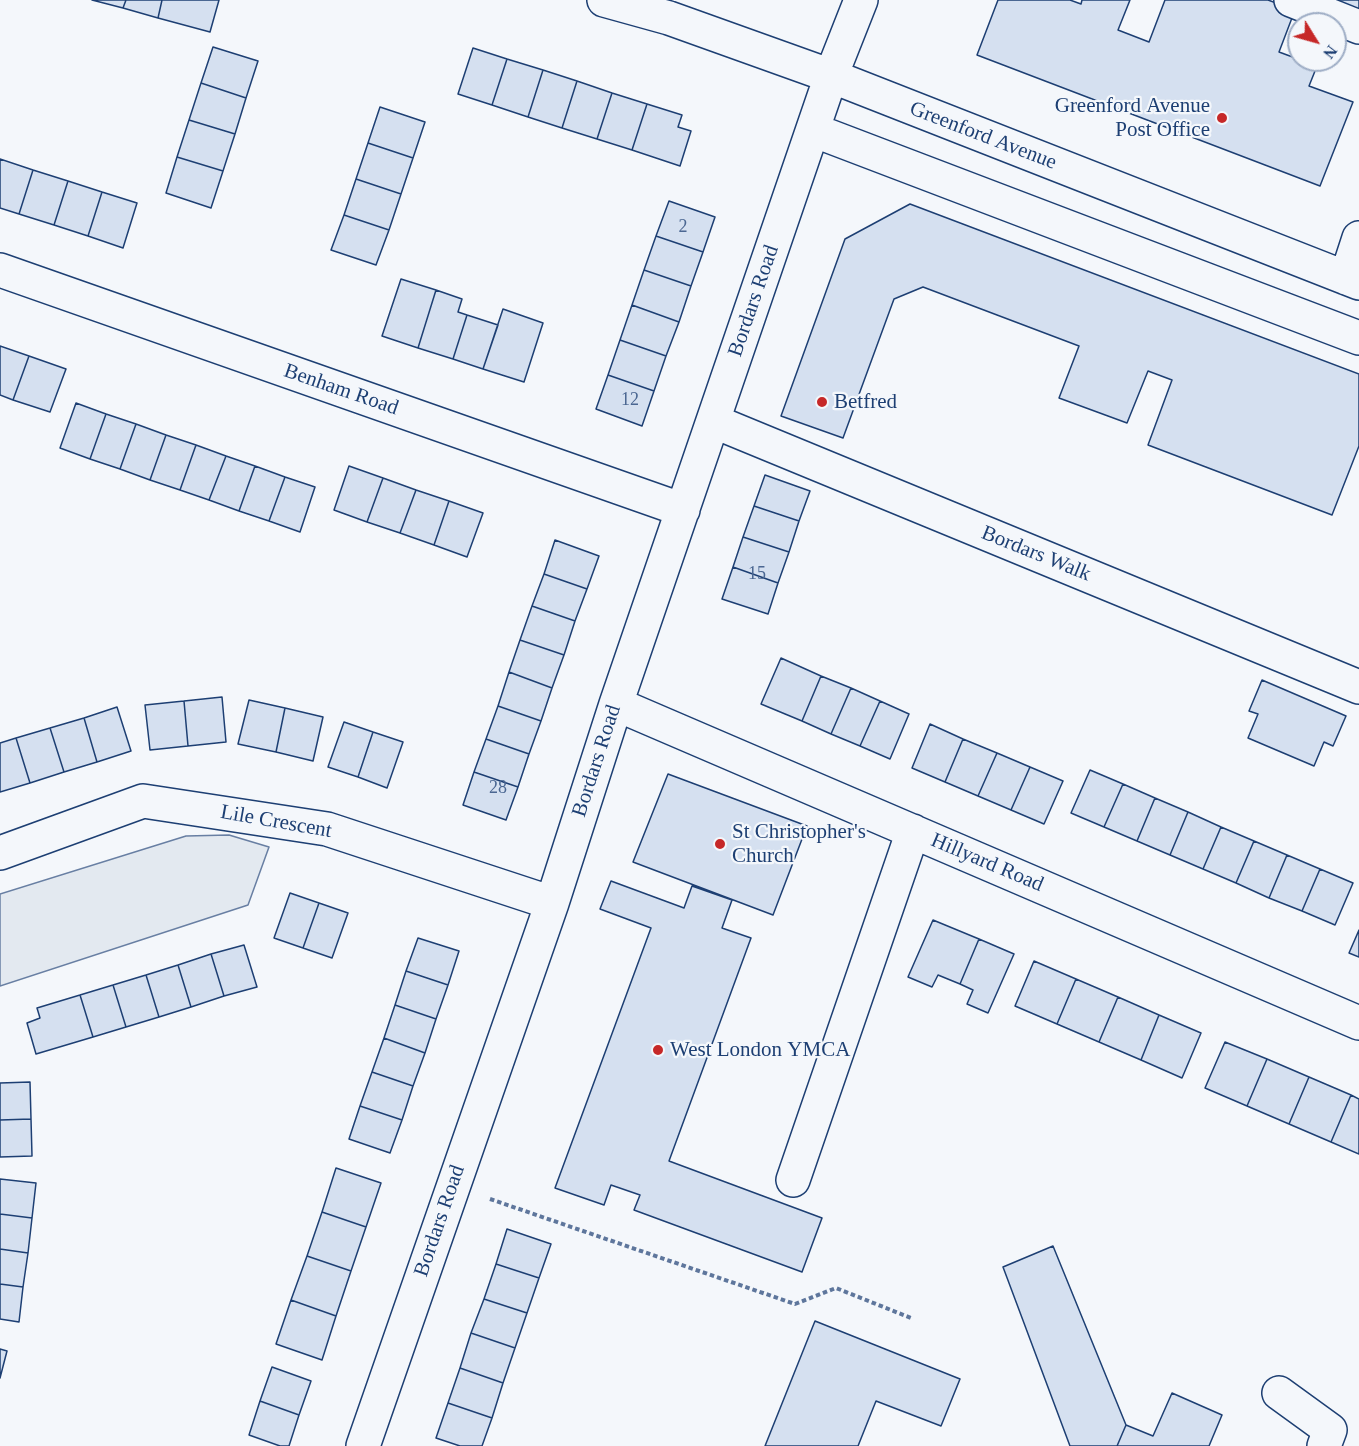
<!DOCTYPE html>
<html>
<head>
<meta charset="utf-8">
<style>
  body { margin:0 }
  #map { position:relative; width:1359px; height:1446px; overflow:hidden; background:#f4f7fb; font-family:"Times New Roman",serif }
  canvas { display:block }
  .north { position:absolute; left:1287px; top:12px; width:60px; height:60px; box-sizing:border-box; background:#f4f7fb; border:2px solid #9eadc5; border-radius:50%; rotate:127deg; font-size:16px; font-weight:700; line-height:24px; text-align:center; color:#1d3f73 }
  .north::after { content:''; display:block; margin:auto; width:21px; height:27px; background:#c62828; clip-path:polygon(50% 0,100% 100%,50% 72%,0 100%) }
</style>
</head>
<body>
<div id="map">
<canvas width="1359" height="1446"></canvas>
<div class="north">N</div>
</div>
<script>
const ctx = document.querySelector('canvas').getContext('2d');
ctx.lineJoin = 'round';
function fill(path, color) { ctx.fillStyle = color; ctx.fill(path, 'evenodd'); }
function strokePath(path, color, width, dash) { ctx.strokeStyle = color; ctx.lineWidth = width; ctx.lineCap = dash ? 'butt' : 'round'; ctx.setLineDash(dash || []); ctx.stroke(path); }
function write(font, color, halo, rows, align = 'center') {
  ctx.font = font + ' "Times New Roman",serif'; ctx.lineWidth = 4.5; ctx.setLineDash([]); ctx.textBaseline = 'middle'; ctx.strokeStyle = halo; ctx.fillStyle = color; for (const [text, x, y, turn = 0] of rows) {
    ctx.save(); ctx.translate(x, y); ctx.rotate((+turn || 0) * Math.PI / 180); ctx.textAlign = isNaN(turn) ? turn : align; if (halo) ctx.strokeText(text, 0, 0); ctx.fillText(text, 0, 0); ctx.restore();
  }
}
const green = new Path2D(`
  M229 835 269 847 248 905 0 986V894L186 836Z`);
fill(green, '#e3e9f0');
strokePath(green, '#687fa3', 1.5);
const building = new Path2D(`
  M92 0H126L123 8Z
  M126 0H162L158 18 123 8Z
  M162 0H219L210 32 158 18Z
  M998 0H1070L1081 4 1082 0H1130L1118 30 1149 42 1165 0H1268L1295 10 1279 52 1317 66 1309 86 1353 102 1320 186 977 55Z
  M1316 0H1359V15Z
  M213 47 258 61 246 98 201 83Z
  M473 48 507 59 492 105 458 94Z
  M507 59 543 70 528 117 492 105Z
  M543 70 577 81 562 128 528 117Z
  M577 81 612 93 597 139 562 128Z
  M201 83 246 98 235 134 189 120Z
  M612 93 647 104 632 150 597 139Z
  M647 104 682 115 678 127 691 131 680 166 632 150Z
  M380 107 425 122 413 158 368 143Z
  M189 120 235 134 223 171 177 157Z
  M368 143 413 158 401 194 356 179Z
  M177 157 223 171 211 208 166 193Z
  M0 159 33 170 19 214 0 208Z
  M33 170 68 181 54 225 19 214Z
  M356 179 401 194 389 230 344 215Z
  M68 181 102 192 88 236 54 225Z
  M102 192 137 203 123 248 88 236Z
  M669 201 715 217 703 252 656 236Z
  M910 204 1359 374V446L1332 515 1148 445 1172 380 1148 371 1127 423 1059 398 1079 346 923 287 894 299 843 438 781 416 845 239Z
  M344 215 389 230 376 265 331 250Z
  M656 236 703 252 691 286 644 270Z
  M644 270 691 286 679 322 632 305Z
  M401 279 436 290 418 348 382 336Z
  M436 290 462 299 458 312 467 315 453 359 418 348Z
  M632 305 679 322 666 356 620 340Z
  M503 309 543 323 524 382 483 369Z
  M467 315 498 325 483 369 453 359Z
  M620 340 666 356 654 391 608 375Z
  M0 346 29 356 13 400 0 395Z
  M29 356 66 369 50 412 13 400Z
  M608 375 654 391 642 426 596 409Z
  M76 403 106 414 90 459 60 448Z
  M106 414 136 424 120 469 90 459Z
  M136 424 166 435 150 480 120 469Z
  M166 435 196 445 180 490 150 480Z
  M196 445 226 456 209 500 180 490Z
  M226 456 255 466 239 511 209 500Z
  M255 466 285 477 269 521 239 511Z
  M349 466 383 478 367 522 334 510Z
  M765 475 810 491 799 521 754 506Z
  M285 477 315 487 300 532 269 521Z
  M383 478 416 490 400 533 367 522Z
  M416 490 449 501 434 545 400 533Z
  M449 501 483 513 467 557 434 545Z
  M754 506 799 521 789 552 743 537Z
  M743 537 789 552 778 583 733 567Z
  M555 540 599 556 587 589 544 574Z
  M733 567 778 583 768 614 722 599Z
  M544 574 587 589 575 621 532 606Z
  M532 606 575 621 564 655 520 640Z
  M520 640 564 655 552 688 509 672Z
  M781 658 821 676 802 721 761 704Z
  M509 672 552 688 541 721 498 706Z
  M821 676 851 688 831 734 802 721Z
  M1262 680 1346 716 1333 746 1324 742 1314 766 1248 738 1258 714 1249 711Z
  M851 688 880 701 860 746 831 734Z
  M222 697 226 742 188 746 184 701Z
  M249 700 285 708 276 752 238 744Z
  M184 701 188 746 150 750 145 705Z
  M880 701 909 714 890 759 860 746Z
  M498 706 541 721 529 754 486 739Z
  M117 707 131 751 97 762 84 718Z
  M285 708 323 717 313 761 276 752Z
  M84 718 97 762 64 772 50 728Z
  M344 722 373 732 358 777 328 767Z
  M930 724 963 739 945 782 912 768Z
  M50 728 64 772 30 783 16 738Z
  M373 732 403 742 387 788 358 777Z
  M16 738 30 783 0 792V743Z
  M486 739 529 754 518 787 474 772Z
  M963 739 997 753 978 796 945 782Z
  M997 753 1030 767 1011 810 978 796Z
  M1030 767 1063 781 1044 824 1011 810Z
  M1090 770 1123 784 1104 827 1071 813Z
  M474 772 518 787 506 820 463 805Z
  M668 774 807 826 773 915 633 862Z
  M1123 784 1155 798 1137 841 1104 827Z
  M1155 798 1188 812 1170 855 1137 841Z
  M1188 812 1221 827 1203 869 1170 855Z
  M1221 827 1254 841 1236 883 1203 869Z
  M1254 841 1287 855 1269 898 1236 883Z
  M1287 855 1320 869 1302 911 1269 898Z
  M1320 869 1353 883 1335 925 1302 911Z
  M611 881 684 908 692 886 732 900 722 928 751 938 669 1161 822 1218 802 1272 634 1210 640 1195 611 1185 604 1205 555 1188 651 928 600 909Z
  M290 893 319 903 303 948 274 938Z
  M319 903 348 913 332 958 303 948Z
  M933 920 979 939 960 984 938 975 932 987 908 977Z
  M1359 930V957L1349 953Z
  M418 938 459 951 448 985 406 971Z
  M979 939 1014 954 988 1013 967 1004 973 990 960 984Z
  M244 945 257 987 224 996 211 954Z
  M211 954 224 996 191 1007 178 965Z
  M1034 961 1076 979 1057 1024 1015 1006Z
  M178 965 191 1007 159 1017 146 975Z
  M406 971 448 985 436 1019 395 1005Z
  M146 975 159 1017 126 1027 113 985Z
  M1076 979 1118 997 1099 1042 1057 1024Z
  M113 985 126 1027 93 1037 80 995Z
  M80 995 93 1037 36 1054 27 1023 40 1018 37 1008Z
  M1118 997 1159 1015 1141 1060 1099 1042Z
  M395 1005 436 1019 425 1053 384 1038Z
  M1159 1015 1201 1033 1182 1078 1141 1060Z
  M384 1038 425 1053 413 1086 372 1072Z
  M1225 1042 1267 1059 1247 1106 1205 1088Z
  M1267 1059 1309 1077 1289 1124 1247 1106Z
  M372 1072 413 1086 402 1120 360 1106Z
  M1309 1077 1351 1095 1331 1142 1289 1124Z
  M30 1082 31 1119 0 1120V1083Z
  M1351 1095 1359 1099V1154L1331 1142Z
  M360 1106 402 1120 390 1153 349 1139Z
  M31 1119 32 1156 0 1157V1120Z
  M336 1168 381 1183 366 1227 322 1212Z
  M0 1179 36 1183 32 1218 0 1214Z
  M322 1212 366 1227 351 1271 307 1256Z
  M0 1214 32 1218 28 1253 0 1249Z
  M507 1229 551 1244 539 1278 496 1264Z
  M1053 1246 1126 1425 1117 1446H1070L1003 1267Z
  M0 1249 28 1253 23 1287 0 1284Z
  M307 1256 351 1271 336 1316 291 1300Z
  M496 1264 539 1278 527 1313 484 1299Z
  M0 1284 23 1287 19 1322 0 1319Z
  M484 1299 527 1313 515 1348 471 1333Z
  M291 1300 336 1316 322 1360 276 1344Z
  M815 1321 960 1379 941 1426 876 1401 858 1446H765Z
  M471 1333 515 1348 503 1383 460 1368Z
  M0 1349 7 1351 0 1378Z
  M272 1367 311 1381 299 1415 260 1401Z
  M460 1368 503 1383 492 1418 448 1403Z
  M1172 1393 1222 1415 1209 1446H1117L1126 1425 1153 1436Z
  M260 1401 299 1415 289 1446H280L249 1435Z
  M448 1403 492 1418 482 1446H460L436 1438Z`);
fill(building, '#d5e0f0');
strokePath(building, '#1d3f73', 1.5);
const minor = new Path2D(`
  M604 0 669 18 831 76 1359 283
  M1291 0 1359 27
  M813 130 1359 338
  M0 270 683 510
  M1346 278 1359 238
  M713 421 1359 687
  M616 704 1359 1023
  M0 853 143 801 327 829 552 903
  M793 1180 913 831
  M1279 1393 1330 1430 1324 1446
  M363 1446 552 903 616 704 831 76 861 0`);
strokePath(minor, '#1d3f73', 36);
strokePath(new Path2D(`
  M490 1199 795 1304 836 1288 911 1318`), '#5e769c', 4, [4.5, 3]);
strokePath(minor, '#f4f7fb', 33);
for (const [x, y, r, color] of [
  [1222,118,6,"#c62828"],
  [822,402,6,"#c62828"],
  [720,844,6,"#c62828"],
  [658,1050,6,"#c62828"]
]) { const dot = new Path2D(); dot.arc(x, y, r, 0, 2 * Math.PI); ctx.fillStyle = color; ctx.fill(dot); strokePath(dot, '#f4f7fb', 2); }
write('18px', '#4b6792', null, [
  ["2",683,227],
  ["12",630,400],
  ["15",757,574],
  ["28",498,788]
]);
write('21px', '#1d3f73', '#f4f7fb', [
  ["Greenford Avenue",1210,106,"right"],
  ["Post Office",1210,130,"right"],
  ["Betfred",834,402],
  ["St Christopher's",732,832],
  ["Church",732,856],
  ["West London YMCA",670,1050]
], 'left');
write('21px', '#1d3f73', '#f4f7fb', [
  ["Greenford Avenue",983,136,21],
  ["Bordars Road",754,301,-71],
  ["Benham Road",341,390,19],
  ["Bordars Walk",1036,554,22],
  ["Bordars Road",597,761,-72],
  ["Lile Crescent",276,822,10],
  ["Hillyard Road",987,863,23],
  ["Bordars Road",440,1221,-71]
]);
</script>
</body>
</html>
